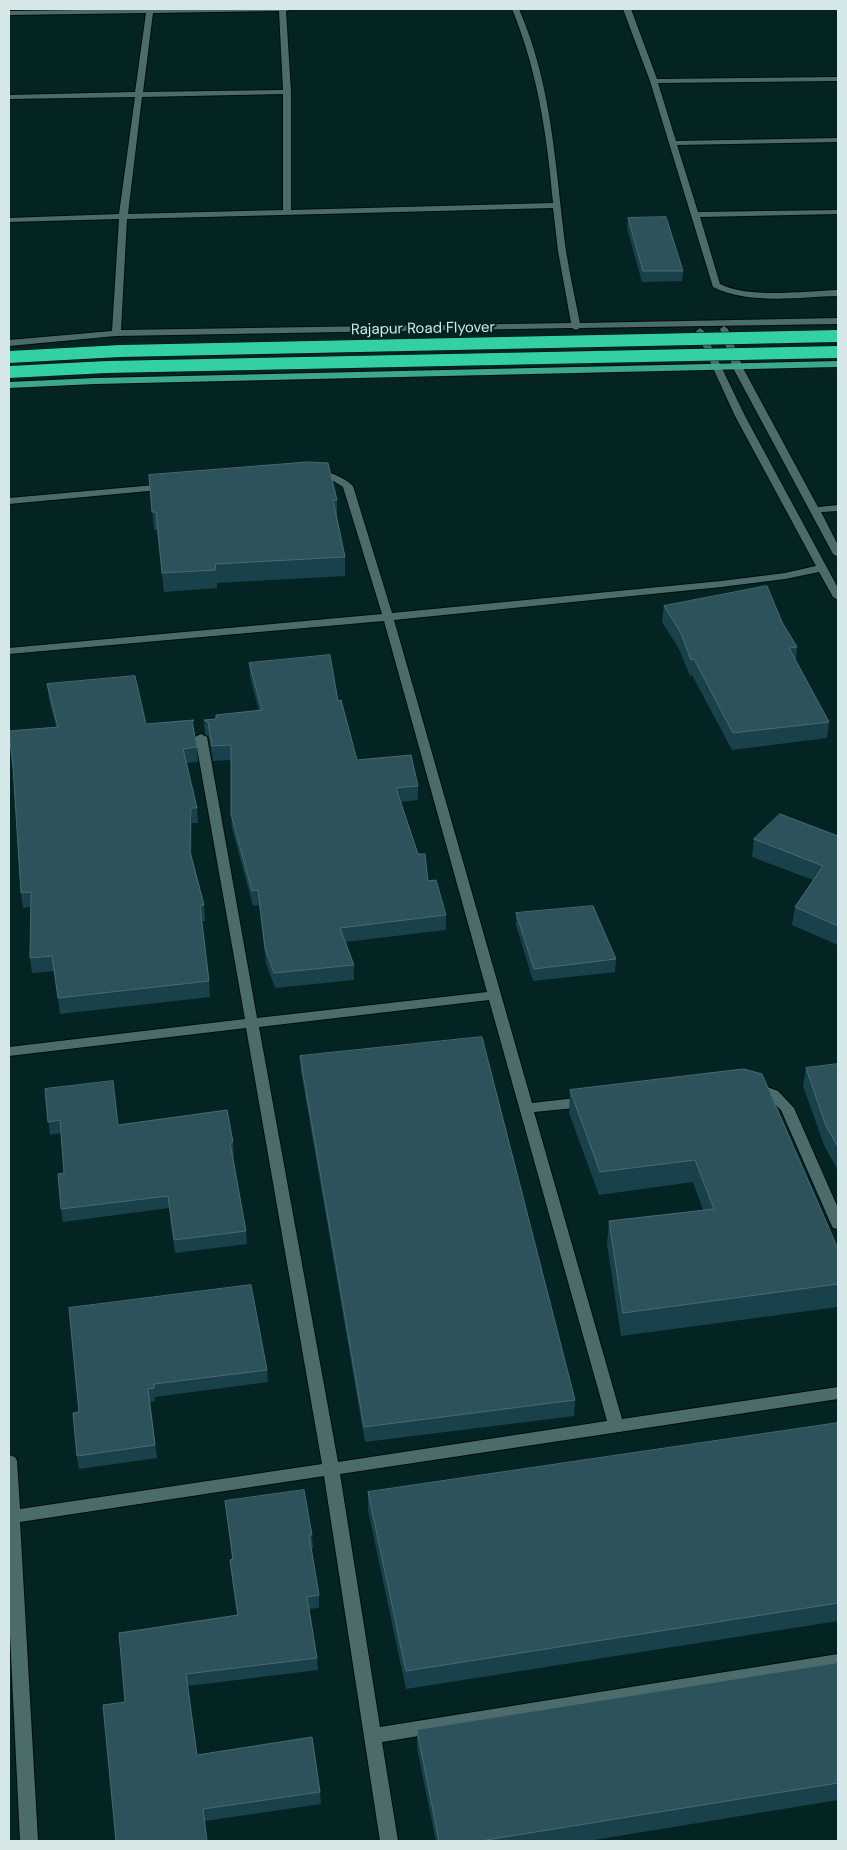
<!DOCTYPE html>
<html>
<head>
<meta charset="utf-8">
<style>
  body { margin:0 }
  #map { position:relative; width:847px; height:1850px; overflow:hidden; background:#042424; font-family:"DM Sans",sans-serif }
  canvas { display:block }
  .frame { position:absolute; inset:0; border:10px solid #d6e7e7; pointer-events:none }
</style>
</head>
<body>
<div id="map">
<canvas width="847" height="1850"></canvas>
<div class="frame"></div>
</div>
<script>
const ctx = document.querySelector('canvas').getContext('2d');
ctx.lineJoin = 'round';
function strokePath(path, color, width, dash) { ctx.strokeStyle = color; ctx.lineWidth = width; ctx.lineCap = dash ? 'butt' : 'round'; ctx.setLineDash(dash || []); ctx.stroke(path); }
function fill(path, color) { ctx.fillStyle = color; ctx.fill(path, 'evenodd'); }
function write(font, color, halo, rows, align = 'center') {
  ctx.font = font + ' "DM Sans",sans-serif'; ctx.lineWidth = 4; ctx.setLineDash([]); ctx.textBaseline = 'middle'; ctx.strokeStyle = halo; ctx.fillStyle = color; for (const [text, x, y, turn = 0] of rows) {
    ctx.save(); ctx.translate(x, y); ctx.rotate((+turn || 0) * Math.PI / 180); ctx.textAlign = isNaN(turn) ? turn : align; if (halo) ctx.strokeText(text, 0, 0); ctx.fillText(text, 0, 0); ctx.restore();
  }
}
const minor = new Path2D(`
  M153 9H293L286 11 291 92V210L553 203C547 136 538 72 512 9H519C553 87 555 168 566 251 570 275 575 299 580 323L838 318V324L580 328 576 330 572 328 116 336 9 346V340L112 331 119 219 9 222V218L119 214 135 97 9 99V95L135 92 146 13 9 15V11ZM279 11 283 90 143 92 153 13ZM283 94V210L128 214 142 97ZM553 208 558 251 571 323 121 330 127 219Z
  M623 9H631L657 79 838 77V81L658 83 676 141 838 138V142L677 145 698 212 838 210V214L700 217 720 284C751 299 803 291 838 290V296C799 297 749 305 713 287L650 81Z
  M724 326 728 329 743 368 818 507 838 505V511L821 512 838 545V557L833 554 733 368 720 329Z
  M700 328 704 331 745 416 838 588V600L833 597 819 572 785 579 721 587 394 620 532 1103 585 1097 590 1099 592 1102 590 1105 585 1107 534 1112 622 1419 838 1387V1399L340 1474 380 1727 838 1654V1668L382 1742 398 1841H380L324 1476 20 1522 38 1841H20L9 1614V1455L15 1457 17 1461 20 1509 322 1464 246 1028 9 1056V1047L245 1019 195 737 201 734 207 737 257 1018 487 992 384 621 9 654V648L382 614 343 487 332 480 312 477 310 475C322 466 344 477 353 486L392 613 721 581 785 573 816 566 735 416 696 331ZM489 1000 607 1421 338 1462 259 1027Z
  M166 484 170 485V489L9 504V498Z
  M754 1082 778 1091 794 1108 838 1208V1229L833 1228 831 1224 781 1110 768 1097 749 1090 747 1087 749 1084Z`);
const major = new Path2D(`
  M838 361V367L95 384 9 388V382L95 378Z`);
strokePath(minor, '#000d0c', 2);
strokePath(major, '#000d0c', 2);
fill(minor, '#4c6c6b');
fill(major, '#3ca88d');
const highwayBridge = new Path2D(`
  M9 357 120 351 838 336
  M9 372 107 367 838 352`);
strokePath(highwayBridge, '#000d0c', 13, []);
strokePath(highwayBridge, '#32d0a4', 12);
fill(new Path2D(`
  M628 218 683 271 682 281 642 282 627 228Z
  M149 475 337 500V518L345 557V576L217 583V588L164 592 157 530H154Z
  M664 606 782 622 797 647 796 661 829 722 827 738 732 750 692 675 690 676 679 649 662 622Z
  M249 663 338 701 357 760 418 786V800L400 802 418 854 428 881 446 915V930L345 942 354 965V980L275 988 266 963 259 905 253 906 232 828 231 814V760L213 761 209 737 205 734 204 720 216 719 259 711 250 677Z
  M47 684 146 724 194 720V736L197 747 198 762 187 763 197 808 198 823H192V857L204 905 205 921H201L209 981 210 997 60 1014 54 971 32 973 30 958 31 907 23 908 21 893 56 727 49 699Z
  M838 836V945L792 925 795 907 813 880 752 857 754 839Z
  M516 913 616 959 615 972 533 981 516 925Z
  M300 1056 575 1400 574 1416 365 1442 301 1071Z
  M838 1064V1171L824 1145 803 1086 806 1068Z
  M744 1069 838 1249V1307L621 1336 607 1244 609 1221 703 1210 693 1182 599 1195 569 1113 570 1090Z
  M45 1089 118 1125 233 1142 234 1155H233L246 1231 247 1244 175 1253 169 1208 63 1222 61 1209 64 1173 61 1133 50 1135Z
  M69 1308 267 1370 268 1382 155 1397V1401L150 1402 157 1458 79 1469 77 1456 79 1412Z
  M838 1423V1621L406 1689 368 1510V1492Z
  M225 1501 312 1535 313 1548H311L319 1595V1608L309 1609 317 1658 318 1670 188 1686 197 1755 320 1792 321 1804 205 1821 125 1702 237 1615 231 1572 230 1560 232 1559Z
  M838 1663V1800L588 1841H436L417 1748V1730Z`), '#19414b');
fill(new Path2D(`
  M194 720 195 735 193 737 192 722Z
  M191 808 192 823V867L190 852Z`), '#082e34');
const building = new Path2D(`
  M666 217 683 271H643L628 218Z
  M308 462 328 463 337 500H333L345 557 215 564 216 570 162 573 156 512H152L149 475Z
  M767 586 782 622 797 647 789 648 829 722 733 733 694 659 691 660 681 633 664 606Z
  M330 655 338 701 341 700 357 760 411 755 418 786 396 788 418 854H425L428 881 436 880 446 915 340 928 354 965 274 973 265 948 258 890 252 891 231 814V745L212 746 208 722 204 720 216 719V715L262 710 249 663Z
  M135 676 146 724 194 720 192 722 197 747 183 749 197 808H191L190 852 204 905 200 906 209 981 58 998 52 956 30 958 31 892 21 893 13 767 9 731 58 727 47 684Z
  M780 814 838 836V926L795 907 823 866 754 839Z
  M593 906 616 959 534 969 516 913Z
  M482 1037 575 1400 364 1427 300 1056Z
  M838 1064V1147L826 1126 806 1068Z
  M744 1069 762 1074 838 1249V1284L623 1313 609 1221 714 1209 695 1160 600 1172 570 1090Z
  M113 1081 118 1125 227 1110 233 1142 230 1143 246 1231 174 1240 168 1196 61 1209 58 1174 64 1173 60 1120 48 1122 45 1089Z
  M251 1285 267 1370 154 1384V1388L148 1389 155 1445 77 1456 73 1413 79 1412 69 1308Z
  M838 1423V1603L406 1671 368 1492Z
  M304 1490 312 1535H309L319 1595 307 1597 317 1658 186 1674 197 1755 312 1737 320 1792 203 1809 207 1841H116L103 1705 125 1702 119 1633 238 1615 230 1560 233 1559 225 1501Z
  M838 1663V1783L480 1841H439L417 1730Z`);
fill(building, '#2e525c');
strokePath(building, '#486a71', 1);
write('15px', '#d6e7e7', '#042424', [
  ["Rajapur Road Flyover",423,329,-1]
]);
</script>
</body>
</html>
